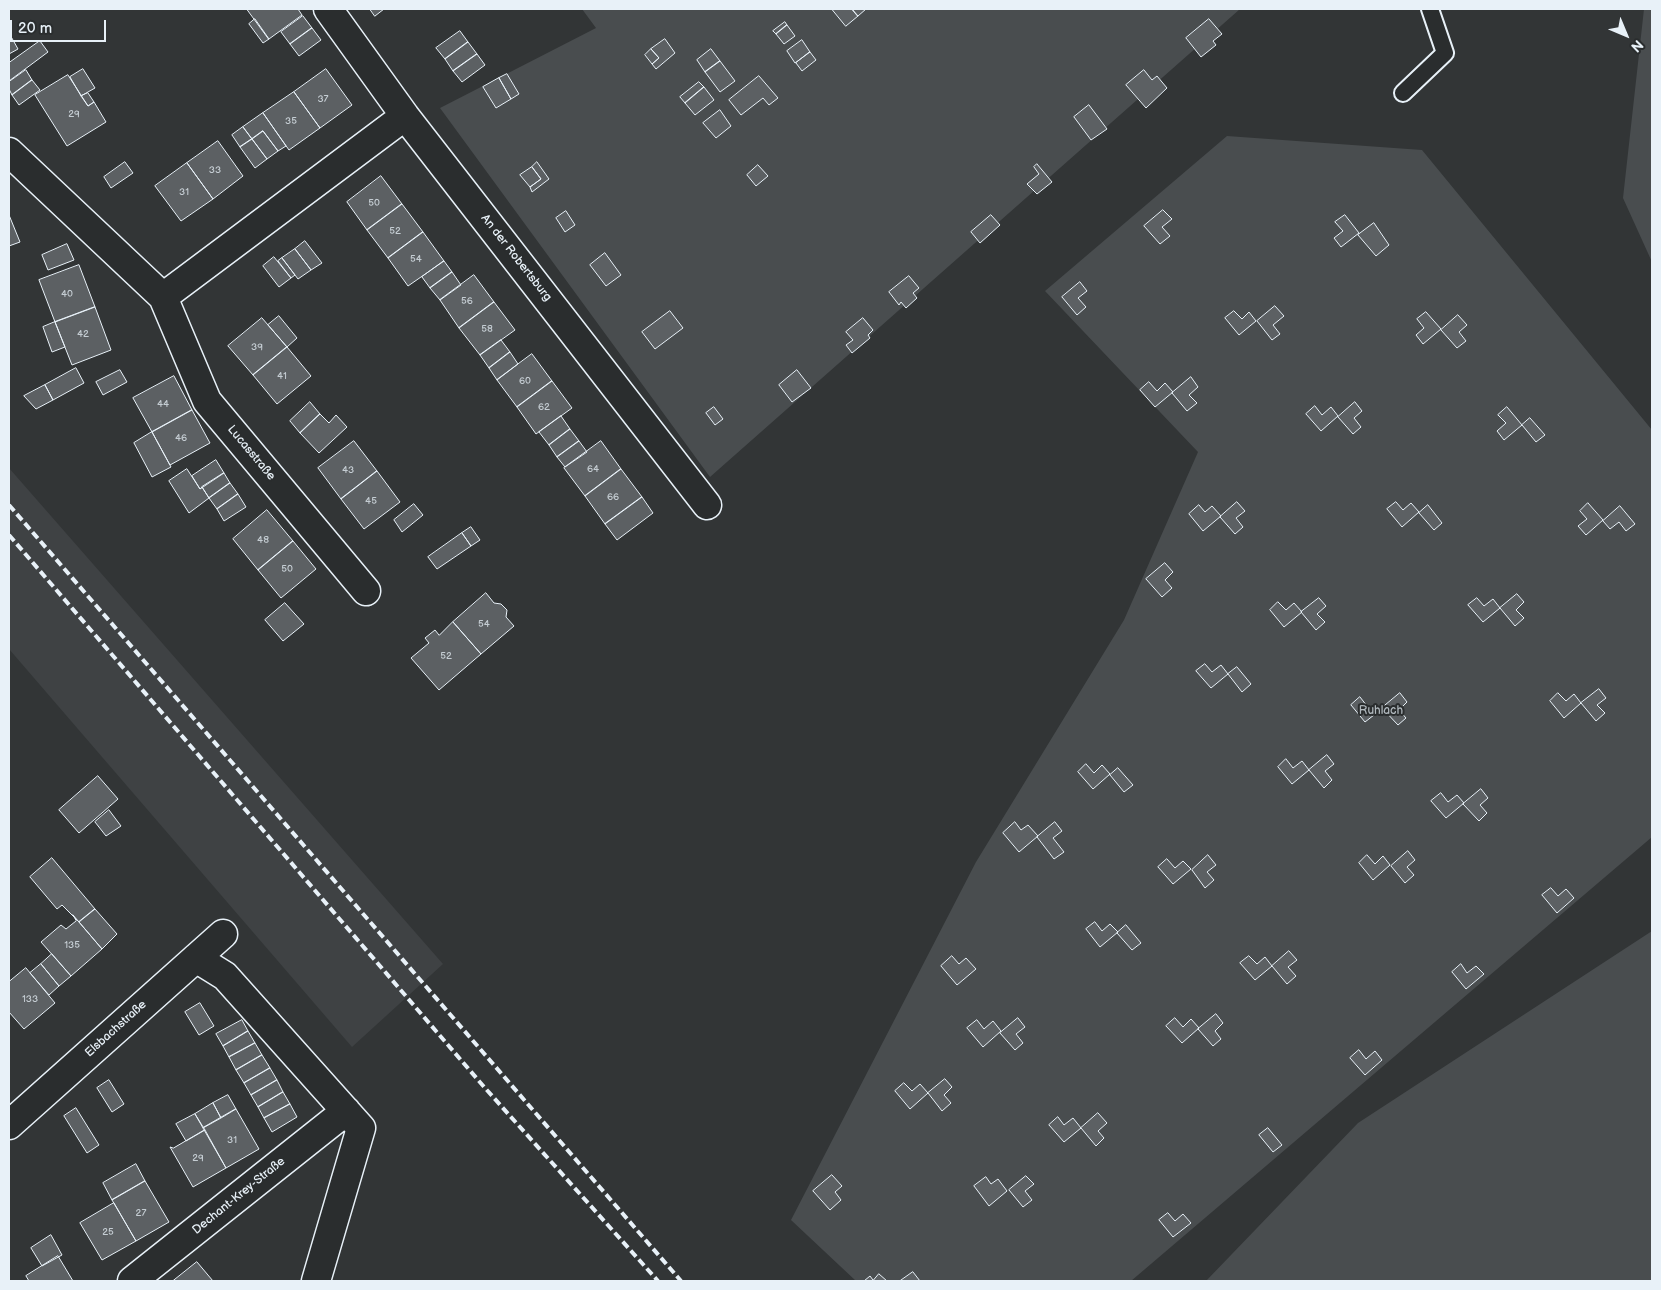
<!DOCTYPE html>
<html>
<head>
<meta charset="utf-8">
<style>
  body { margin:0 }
  #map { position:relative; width:1661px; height:1290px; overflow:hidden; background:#323536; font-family:"Balsamiq Sans",sans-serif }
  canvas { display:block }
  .frame { position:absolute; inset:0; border:10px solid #e8f1f8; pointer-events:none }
  .north { position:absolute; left:1601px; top:10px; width:50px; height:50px; -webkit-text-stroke:4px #2a2d2e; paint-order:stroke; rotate:135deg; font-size:14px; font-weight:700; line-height:20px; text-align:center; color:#e8f1f8 }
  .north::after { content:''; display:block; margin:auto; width:18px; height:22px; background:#e8f1f8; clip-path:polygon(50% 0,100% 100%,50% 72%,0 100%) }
  .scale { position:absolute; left:10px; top:20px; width:96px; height:22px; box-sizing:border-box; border:2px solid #e8f1f8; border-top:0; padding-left:6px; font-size:15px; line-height:18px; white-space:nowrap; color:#e8f1f8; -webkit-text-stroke:4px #2a2d2e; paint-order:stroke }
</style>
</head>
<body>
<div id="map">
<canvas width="1661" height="1290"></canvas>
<div class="frame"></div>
<div class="north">N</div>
<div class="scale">20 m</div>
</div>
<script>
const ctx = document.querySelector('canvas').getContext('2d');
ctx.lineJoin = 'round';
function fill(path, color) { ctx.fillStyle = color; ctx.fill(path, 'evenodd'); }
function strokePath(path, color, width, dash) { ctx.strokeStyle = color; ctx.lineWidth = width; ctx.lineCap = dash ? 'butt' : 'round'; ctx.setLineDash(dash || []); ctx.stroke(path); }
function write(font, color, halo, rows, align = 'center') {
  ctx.font = font + ' "Balsamiq Sans",sans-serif'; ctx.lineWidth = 4; ctx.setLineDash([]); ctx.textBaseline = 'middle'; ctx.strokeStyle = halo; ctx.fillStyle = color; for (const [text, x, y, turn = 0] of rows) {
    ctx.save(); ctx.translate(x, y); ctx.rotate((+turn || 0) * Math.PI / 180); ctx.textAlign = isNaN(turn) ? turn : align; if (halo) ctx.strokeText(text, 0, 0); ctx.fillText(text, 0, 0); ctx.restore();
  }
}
fill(new Path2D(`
  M9 468 443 964 352 1047 9 649Z`), '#3f4244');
fill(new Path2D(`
  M582 9H1240L710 477 440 108 596 28Z
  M1644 9H1652V262L1623 198Z
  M1227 136 1422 150 1652 430V837L1131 1281H856L791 1220 976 862 1124 620 1198 452 1045 291Z
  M1652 931V1281H1206L1358 1123Z`), '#494d4f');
const building = new Path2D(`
  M247 9H298L302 15 269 39Z
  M370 9H384L375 16Z
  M832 9H852L858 16 846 26Z
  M852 9H866L858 16Z
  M303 16 312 28 290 44 281 32Z
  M255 19 269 39 263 43 249 24Z
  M1209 19 1222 34 1213 41 1216 45 1201 57 1186 38Z
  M785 22 787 25 776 34 773 31Z
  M787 25 795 36 784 44 776 34Z
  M312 28 321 40 299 56 290 44Z
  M460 31 468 42 445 59 436 48Z
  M9 33 18 49 9 54Z
  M665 39 675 53 656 69 652 64 659 58 651 49Z
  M802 40 810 52 795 63 787 51Z
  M40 41 48 52 9 81V63Z
  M468 42 477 54 453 71 445 59Z
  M651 49 659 58 652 64 645 55Z
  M711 49 720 61 705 72 697 60Z
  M810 52 816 60 802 71 796 63Z
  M477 54 485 65 462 82 453 71Z
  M720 61 735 81 720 92 705 72Z
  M83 69 95 88 81 96 70 77Z
  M326 69 352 105 320 128 294 92Z
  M26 70 32 80 12 95 9 89V82Z
  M1144 70 1152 80 1157 76 1167 88 1146 108 1126 85Z
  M507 74 519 94 511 99 499 78Z
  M68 75 88 106 94 102 106 122 67 146 35 95Z
  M759 76 778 98 769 105 763 98 741 115 729 100Z
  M499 78 511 99 496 108 483 87Z
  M32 80 40 90 19 105 12 95Z
  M699 82 704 87 685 103 680 97Z
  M704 87 714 100 695 115 685 103Z
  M294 92 320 128 289 150 263 113Z
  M88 93 94 102 88 106 81 96Z
  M1089 105 1107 129 1091 140 1074 117Z
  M720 110 731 126 716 138 703 123Z
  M263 113 286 146 278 151 263 131 252 139 243 127Z
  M243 127 252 139 240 147 232 135Z
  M263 131 278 151 267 159 252 139Z
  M252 139 267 159 255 168 240 147Z
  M218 141 243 176 213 199 187 163Z
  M125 162 133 173 111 188 104 177Z
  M537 162 549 179 532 192 530 187 541 179 532 167Z
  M187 163 213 199 181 221 155 186Z
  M1037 164 1052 182 1037 194 1027 184 1039 174 1034 167Z
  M758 165 768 176 756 186 747 175Z
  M532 167 541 179 530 187 520 175Z
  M381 176 402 204 367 230 347 202Z
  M402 204 423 232 388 258 367 230Z
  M1163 210 1172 219 1162 227 1170 236 1160 244 1144 226Z
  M566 211 575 225 565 232 556 218Z
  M9 215 20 242 9 246Z
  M991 215 1000 225 980 243 971 232Z
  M1345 215 1359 233 1341 247 1334 238 1343 231 1335 222Z
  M1374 223 1389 245 1376 256 1358 235Z
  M423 232 444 261 408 286 388 258Z
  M305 241 322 263 311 270 295 249Z
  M67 244 74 260 48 270 42 255Z
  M295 249 311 270 298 279 282 258Z
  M605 253 621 275 606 286 590 265Z
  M274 257 291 278 279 287 263 266Z
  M282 258 295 275 291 278 278 261Z
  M444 261 452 272 430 288 422 277Z
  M79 265 95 307 55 322 39 280Z
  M452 272 461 285 440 300 430 288Z
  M474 275 494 302 459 328 440 300Z
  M909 276 919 288 913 293 917 298 906 308 901 302 899 305 889 292Z
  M1080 282 1087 291 1078 298 1086 307 1077 315 1062 297Z
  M494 302 515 330 480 355 459 328Z
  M1275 306 1284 316 1273 325 1280 334 1272 340 1257 321Z
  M95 307 111 350 72 365 55 322Z
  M670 311 683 328 655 349 642 332Z
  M1234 311 1242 319 1249 312 1256 321 1239 335 1225 318Z
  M1426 312 1441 329 1423 344 1416 335 1424 328 1417 319Z
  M1458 315 1467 325 1459 332 1466 341 1457 348 1441 330Z
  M279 316 297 338 287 347 268 325Z
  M262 318 287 347 253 375 228 346Z
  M863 318 873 330 868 335 870 338 852 353 846 345 853 340 846 332Z
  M55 322 65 347 52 352 43 327Z
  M501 340 510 352 489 368 480 355Z
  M287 347 311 376 277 404 253 375Z
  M510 352 518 364 497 380 489 368Z
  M532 354 552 381 517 407 497 380Z
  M76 368 84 383 53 400 45 385Z
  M120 370 127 382 103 395 96 382Z
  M797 370 811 388 792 402 779 385Z
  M174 376 192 410 152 432 133 398Z
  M1191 377 1198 387 1189 395 1197 403 1187 411 1172 393Z
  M552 381 572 408 536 434 517 407Z
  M1149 382 1157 391 1165 383 1173 392 1155 407 1140 390Z
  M45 385 53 400 36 409 24 396Z
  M310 402 320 414 300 433 290 421Z
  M1355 402 1362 411 1354 418 1361 427 1353 434 1338 417Z
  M1315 406 1322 415 1331 407 1338 416 1321 431 1306 414Z
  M714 407 723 419 715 425 706 413Z
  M1507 407 1522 425 1504 440 1497 431 1506 423 1498 415Z
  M192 410 210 443 170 465 152 432Z
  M320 414 329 423 336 415 347 427 319 453 300 433Z
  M561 416 570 429 549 445 539 432Z
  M1530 418 1545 435 1536 442 1522 425Z
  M570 429 579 441 557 457 549 445Z
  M152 432 171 467 152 477 134 443Z
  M354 441 377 471 341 499 318 468Z
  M579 441 587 452 565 467 557 457Z
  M601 441 621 469 585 496 564 468Z
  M216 460 224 473 200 489 192 476Z
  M187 469 200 489 202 487 209 498 189 513 169 481Z
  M621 469 642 497 605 524 585 496Z
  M377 471 400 502 364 529 341 499Z
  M224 473 230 483 209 498 202 487Z
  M230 483 238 494 217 509 209 498Z
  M238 494 246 507 224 521 217 509Z
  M642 497 653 513 617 540 605 524Z
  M1237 502 1245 511 1236 518 1243 527 1235 534 1220 517Z
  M1396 502 1403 510 1411 503 1419 512 1402 527 1387 509Z
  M1588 503 1603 520 1586 535 1578 526 1587 519 1580 511Z
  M414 504 423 515 402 532 394 520Z
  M1199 505 1205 512 1212 506 1221 516 1203 531 1189 514Z
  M1428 505 1442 523 1434 530 1419 513Z
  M1620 506 1635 524 1626 531 1619 522 1610 529 1603 521Z
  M267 510 293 541 258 570 233 539Z
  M471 527 480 540 471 546 462 533Z
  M462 533 471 546 437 569 428 557Z
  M293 541 316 569 281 598 258 570Z
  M1165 563 1173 572 1165 580 1172 588 1162 597 1146 579Z
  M486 593 494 603 501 604 507 610 506 617 514 626 481 654 453 622Z
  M1517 594 1524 602 1516 610 1524 618 1515 626 1500 608Z
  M1319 598 1326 606 1317 614 1325 622 1316 630 1301 612Z
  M1477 598 1484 606 1493 599 1500 608 1483 622 1468 605Z
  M1278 602 1286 610 1294 603 1302 612 1284 627 1270 610Z
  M285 603 304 624 283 641 265 620Z
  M453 622 481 654 439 690 411 658 429 643 425 638 435 630 439 635Z
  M1205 664 1212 672 1221 665 1228 674 1211 688 1196 671Z
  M1237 667 1251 684 1242 692 1228 674Z
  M1599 689 1606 698 1597 705 1605 713 1596 721 1581 703Z
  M1400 693 1407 702 1399 710 1406 718 1398 725 1382 708Z
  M1558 693 1566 701 1574 694 1581 703 1564 718 1550 701Z
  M1360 697 1374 715 1365 722 1351 705Z
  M1327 755 1334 764 1325 771 1332 780 1324 788 1309 770Z
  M1286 759 1293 768 1302 761 1309 770 1292 784 1278 767Z
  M1086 764 1094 773 1102 765 1110 774 1093 789 1078 772Z
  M1118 768 1133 785 1124 792 1110 775Z
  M98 776 118 799 79 833 59 810Z
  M1481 789 1488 798 1480 805 1487 813 1479 821 1463 804Z
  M1441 793 1448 802 1457 795 1464 803 1446 818 1431 801Z
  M109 810 121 826 106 836 95 822Z
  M1015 822 1021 830 1028 825 1038 836 1019 852 1003 833Z
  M1055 822 1062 831 1053 838 1064 852 1054 859 1037 837Z
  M1408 851 1415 860 1407 867 1414 875 1405 883 1391 866Z
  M1208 855 1216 865 1207 872 1214 880 1205 888 1192 870Z
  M1367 855 1375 864 1383 856 1390 865 1373 880 1359 863Z
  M52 858 95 909 79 922 62 905 57 909 30 877Z
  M1167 859 1175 868 1183 861 1191 869 1173 884 1158 867Z
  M1551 888 1558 896 1566 889 1574 898 1557 913 1542 895Z
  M95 909 117 934 102 949 79 922Z
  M73 915 102 949 71 976 41 942 61 925 66 929 76 921Z
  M1095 922 1102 931 1110 924 1118 932 1100 947 1086 929Z
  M1126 925 1141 943 1132 950 1117 933Z
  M1289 951 1297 960 1288 967 1296 976 1287 984 1272 966Z
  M52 954 71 976 59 986 41 964Z
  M952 956 959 964 966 958 976 969 957 985 941 966Z
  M1249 956 1257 964 1265 957 1272 966 1255 980 1240 963Z
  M41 964 59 986 49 995 30 973Z
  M1461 964 1467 973 1476 966 1484 974 1466 989 1452 972Z
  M26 968 55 1003 24 1029 9 1012V982Z
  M200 1003 214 1026 199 1035 185 1012Z
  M1216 1014 1223 1023 1215 1031 1221 1039 1213 1046 1198 1029Z
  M1018 1018 1025 1027 1016 1034 1023 1043 1015 1050 1000 1033Z
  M1175 1018 1183 1027 1191 1019 1199 1028 1182 1043 1166 1026Z
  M242 1020 248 1031 223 1046 216 1034Z
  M977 1020 984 1029 993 1021 1001 1031 983 1047 967 1028Z
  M248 1031 255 1043 229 1057 223 1046Z
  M255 1043 262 1055 236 1070 229 1057Z
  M1359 1050 1366 1059 1375 1051 1382 1060 1365 1075 1350 1058Z
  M262 1055 270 1068 244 1083 236 1070Z
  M270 1068 277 1080 251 1095 244 1083Z
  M945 1079 952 1087 944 1095 951 1103 942 1111 928 1093Z
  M109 1080 124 1104 112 1112 97 1088Z
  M277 1080 283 1092 258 1107 251 1095Z
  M904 1083 912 1091 920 1084 928 1093 910 1109 895 1091Z
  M283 1092 290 1104 264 1118 258 1107Z
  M228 1095 236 1109 221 1118 213 1103Z
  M213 1103 221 1118 203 1128 195 1114Z
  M290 1104 297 1117 272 1132 264 1118Z
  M76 1108 99 1145 87 1153 64 1116Z
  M236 1109 259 1149 226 1168 203 1128Z
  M1098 1113 1107 1123 1098 1131 1104 1138 1096 1146 1081 1128Z
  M195 1114 205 1130 186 1141 176 1124Z
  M1058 1117 1064 1125 1073 1118 1081 1128 1064 1142 1049 1125Z
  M1268 1128 1282 1145 1273 1152 1259 1135Z
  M205 1130 226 1168 193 1187 170 1147 173 1148Z
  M136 1164 145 1181 112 1200 103 1183Z
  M832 1175 842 1186 835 1192 841 1200 830 1210 813 1191Z
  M1026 1176 1034 1184 1025 1191 1032 1200 1023 1207 1009 1190Z
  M986 1177 991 1184 998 1179 1007 1191 989 1206 974 1186Z
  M145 1181 169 1222 136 1241 112 1200Z
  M114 1203 136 1241 102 1260 80 1223Z
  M1168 1213 1175 1221 1183 1214 1191 1223 1173 1237 1159 1220Z
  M51 1235 62 1255 42 1266 31 1248Z
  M58 1256 73 1281H29L26 1276Z
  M197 1262 213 1281H173Z
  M913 1272 920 1281H900Z
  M879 1274 887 1281H864L870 1276 873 1280Z`);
fill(building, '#5c6063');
strokePath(building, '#e8f1f8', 1);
const service = new Path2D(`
  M1403 93 1445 53 1430 9`);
const minor = new Path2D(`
  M328 9 405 116 707 505
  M9 152 163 297 207 401 366 591
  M163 297 405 116
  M196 958 225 976 361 1128 316 1281
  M9 1125 223 934
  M132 1281 346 1111`);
strokePath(service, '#e8f1f8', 20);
strokePath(minor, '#e8f1f8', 31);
strokePath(service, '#2a2d2e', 16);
strokePath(minor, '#2a2d2e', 28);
strokePath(new Path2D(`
  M9 505 681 1281
  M9 535 485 1088 658 1281`), '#e8f1f8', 4, [8, 4]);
write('10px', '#c5cdd3', null, [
  ["37",323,99],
  ["29",74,114],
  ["35",291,121],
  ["33",215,170],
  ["31",184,192],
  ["50",374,203],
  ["52",395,231],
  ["54",416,259],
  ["40",67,294],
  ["56",467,301],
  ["58",487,329],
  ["42",83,334],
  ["39",257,347],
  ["41",282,376],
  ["60",525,381],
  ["44",163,404],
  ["62",544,407],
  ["46",181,438],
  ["64",593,469],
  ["43",348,470],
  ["66",613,497],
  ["45",371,501],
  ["48",263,540],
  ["50",287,569],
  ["54",484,624],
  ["52",446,656],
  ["135",72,945],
  ["133",30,999],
  ["31",232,1140],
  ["29",198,1158],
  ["27",141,1213],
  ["25",108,1232]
]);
write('12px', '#e8f1f8', '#2a2d2e', [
  ["An der Robertsburg",516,258,52],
  ["Lucasstraße",251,453,50],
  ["Elsbachstraße",116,1029,-42],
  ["Dechant-Krey-Straße",239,1196,-39]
]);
write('12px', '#b0b8bd', '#2a2d2e', [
  ["Ruhlach",1381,711]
]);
</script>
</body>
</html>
